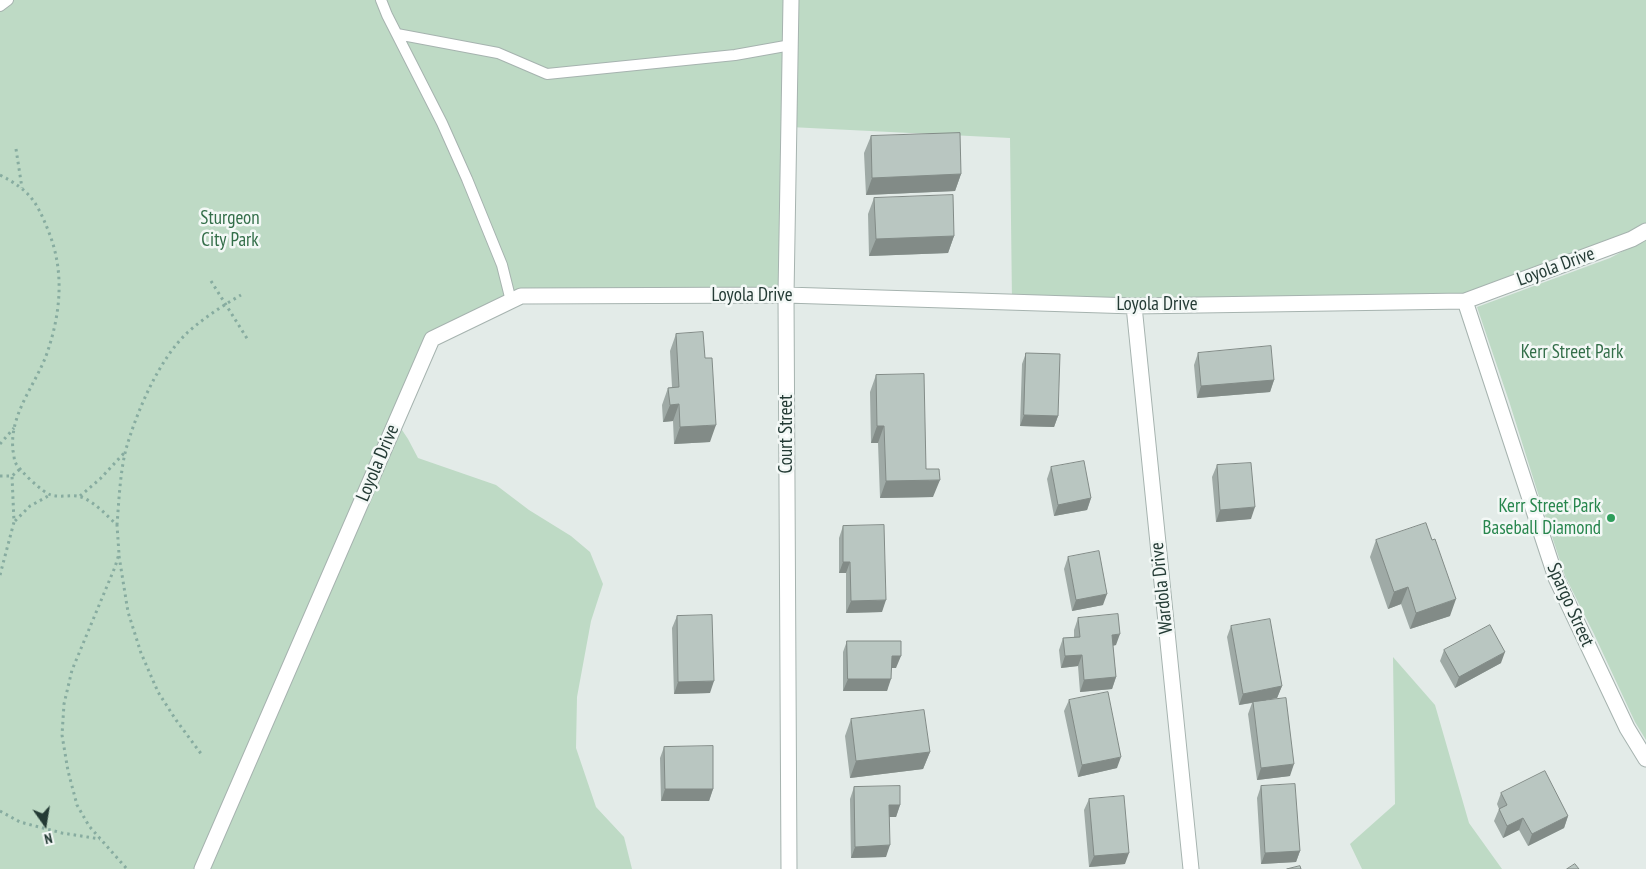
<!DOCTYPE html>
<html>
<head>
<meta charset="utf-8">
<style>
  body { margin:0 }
  #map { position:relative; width:1646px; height:869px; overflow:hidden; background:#e3ebe8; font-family:"PT Sans Narrow",sans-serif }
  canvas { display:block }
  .north { position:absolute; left:20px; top:799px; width:50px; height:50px; -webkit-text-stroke:4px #f3f8f6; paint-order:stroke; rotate:167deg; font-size:14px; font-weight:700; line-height:20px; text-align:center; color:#243b35 }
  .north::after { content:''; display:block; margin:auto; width:18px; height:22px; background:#243b35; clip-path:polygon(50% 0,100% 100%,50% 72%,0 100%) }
</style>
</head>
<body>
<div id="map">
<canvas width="1646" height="869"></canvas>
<div class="north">N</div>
</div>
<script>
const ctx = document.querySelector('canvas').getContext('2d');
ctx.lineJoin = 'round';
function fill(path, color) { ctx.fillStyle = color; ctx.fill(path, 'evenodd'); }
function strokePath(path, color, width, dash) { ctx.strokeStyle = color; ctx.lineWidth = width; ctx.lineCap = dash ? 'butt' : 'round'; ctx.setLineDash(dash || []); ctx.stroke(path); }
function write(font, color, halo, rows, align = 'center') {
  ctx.font = font + ' "PT Sans Narrow",sans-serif'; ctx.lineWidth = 5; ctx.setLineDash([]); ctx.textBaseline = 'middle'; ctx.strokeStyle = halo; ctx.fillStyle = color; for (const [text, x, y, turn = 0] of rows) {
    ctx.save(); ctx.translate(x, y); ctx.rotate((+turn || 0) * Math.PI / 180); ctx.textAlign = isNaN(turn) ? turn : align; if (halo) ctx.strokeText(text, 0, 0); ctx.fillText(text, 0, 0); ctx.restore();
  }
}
fill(new Path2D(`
  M0 0H1646V231L1465 301 1012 302 1010 138 790 127 786 295 521 296 432 339 396 421 408 439 418 458 496 485 529 510 571 536 590 552 603 584 591 621 577 697 576 748 596 807 624 837 632 869H0Z
  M1646 239V740L1635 722 1594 634 1565 576 1541 503 1509 401 1477 307 1610 258Z
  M1393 657 1435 705 1469 823 1502 869H1362L1350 844 1395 804Z`), '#bedac5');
const service = new Path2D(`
  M381 0 387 15 442 123 467 179 502 265 511 301
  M0 6 8 0
  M397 34 498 53 547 74 735 55 791 45`);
const minor = new Path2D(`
  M1465 301 1556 578 1627 728 1646 759
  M1134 306 1191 869
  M202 869 432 339 521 296 786 295 1134 306 1465 301 1632 239 1646 231
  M789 869 786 295 791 0`);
strokePath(service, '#a6b3af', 12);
strokePath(minor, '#a6b3af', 17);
strokePath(new Path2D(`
  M16 149 22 188
  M0 175C29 190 36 200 48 230 65 271 61 314 46 356 34 387 9 415 13 451 14 454 14 459 15 462 19 470 43 493 51 495 60 498 72 494 81 497 95 502 106 515 117 525L119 554 115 567 72 670 64 704 62 735 68 771 77 805 89 826 127 869
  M211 281 248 340
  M0 444 14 428
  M0 476H12L20 469
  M80 496 100 479 126 451
  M15 521 30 506 50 495
  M117 525C119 500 120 473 126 449 137 411 159 359 188 332 204 318 222 306 241 295
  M119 556 128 612 141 653 158 692 176 720 202 755
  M0 575 14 522 12 476
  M0 811 20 822 62 833 100 839`), '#87aca0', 3, [2.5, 4]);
strokePath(service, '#fff', 10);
strokePath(minor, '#fff', 15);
fill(new Path2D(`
  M871 136 961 174 955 191 866 195 864 153Z
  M874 198 954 236 948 253 869 256 868 214Z
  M676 334 710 442 674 444 673 421 663 422 662 405 668 388 672 387 670 351Z
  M1026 353 1058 416 1054 427 1020 426 1022 364Z
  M1198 353 1274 380 1270 392 1197 398 1194 365Z
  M876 375 926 469 933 497 880 498 878 443H871L870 392Z
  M1217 465 1251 519 1216 522 1212 477Z
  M1051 467 1091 498 1087 510 1054 516 1047 479Z
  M843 526 882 612 846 613V573H839V538Z
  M1376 540 1450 616 1410 629 1401 604 1388 609 1370 557Z
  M1068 557 1103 605 1072 611 1064 569Z
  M677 616 710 693 674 694 672 628Z
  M1078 618 1116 645 1113 646 1116 677 1112 689 1080 692 1078 666 1061 668 1059 650 1063 638 1074 637V630Z
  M1231 626 1282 686 1277 698 1266 700 1290 776 1257 780 1248 714 1252 703 1239 705 1227 637Z
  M847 641 896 668H891L887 691H843V652Z
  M1444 650 1501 663 1455 688 1440 661Z
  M1069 700 1117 768 1078 777 1064 711Z
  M851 719 930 752 923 769 850 778 845 736Z
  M664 747 713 789 709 801H661L660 758Z
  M1261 786 1300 851 1296 862 1261 864 1257 798Z
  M854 787 900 805 896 817H889L886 857 851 858 850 799Z
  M1501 793 1568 816 1564 828 1528 846 1519 830 1503 838 1494 821 1499 809 1497 804Z
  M1089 799 1125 864 1089 867 1084 810Z`), '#9faaa6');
fill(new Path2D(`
  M961 174 955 191 866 195 872 178Z
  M954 236 948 253 869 256 876 239Z
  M1274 380 1270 392 1197 398 1201 386Z
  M679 404 673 421 663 422 670 405Z
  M1024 415 1058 416 1054 427 1020 426Z
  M716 425 710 442 674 444 680 427Z
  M877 426H884L878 443H871Z
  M940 480 933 497 880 498 886 481Z
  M1091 498 1087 510 1054 516 1058 505Z
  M1255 507 1251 519 1216 522 1220 510Z
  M843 562H850L846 573H839Z
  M1408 587 1401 604 1388 609 1394 592Z
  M1107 594 1103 605 1072 611 1076 600Z
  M1456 599 1450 616 1410 629 1416 613Z
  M886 600 882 612 846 613 851 601Z
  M1120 634 1116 645 1108 646 1112 635Z
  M1505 652 1501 663 1455 688 1459 677Z
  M1082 655 1078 666 1061 668 1065 656Z
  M892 656H901L896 668H887Z
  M1116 677 1112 689 1080 692 1084 680Z
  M848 679H891L887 691H843Z
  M714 681 710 693 674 694 678 682Z
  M1282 686 1277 698 1239 705 1243 694Z
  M930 752 923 769 850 778 856 761Z
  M1121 757 1117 768 1078 777 1082 765Z
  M1294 764 1290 776 1257 780 1261 768Z
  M665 789H713L709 801H661Z
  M889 805H900L896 817H885Z
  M1568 816 1564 828 1528 846 1532 834Z
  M1523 818 1519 830 1503 838 1507 826Z
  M890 845 886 857 851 858 855 847Z
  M1300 851 1296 862 1261 864 1265 853Z
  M1129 853 1125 864 1089 867 1094 856Z`), '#828b87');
const building = new Path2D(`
  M960 133 961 174 872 178 871 136Z
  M953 195 954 236 876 239 874 198Z
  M703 332 705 358H712L716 425 680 427 679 404 670 405 668 388 679 387 676 334Z
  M1271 346 1274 380 1201 386 1198 353Z
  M1026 353 1060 354 1058 416 1024 415Z
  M924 374 926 469H939L940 480 886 481 884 426H877L876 375Z
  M1084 461 1091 498 1058 505 1051 467Z
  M1251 463 1255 507 1220 510 1217 465Z
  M1426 523 1432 540 1435 539 1456 599 1416 613 1408 587 1394 592 1376 540Z
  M884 525 886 600 851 601 850 562H843V526Z
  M1099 551 1107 594 1076 600 1068 557Z
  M1118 614 1120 634 1112 635 1116 677 1084 680 1082 655 1065 656 1063 638 1080 637 1078 618Z
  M712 615 714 681 678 682 677 616Z
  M1270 619 1282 686 1243 694 1231 626Z
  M1490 625 1505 652 1459 677 1444 650Z
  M847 641H901V656H892L891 679H848Z
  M1108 692 1121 757 1082 765 1069 700Z
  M1286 698 1294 764 1261 768 1253 702Z
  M924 710 930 752 856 761 851 719Z
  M713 746V789H665L664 747Z
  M1545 771 1568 816 1532 834 1523 818 1507 826 1499 809 1507 805 1501 793Z
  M1295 784 1300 851 1265 853 1261 786Z
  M900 786V805H889L890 845 855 847 854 787Z
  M1124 796 1129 853 1094 856 1089 799Z
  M1575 864 1579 869H1567Z
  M1300 866 1301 869H1287Z`);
fill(building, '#b9c6c1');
strokePath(building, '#828b87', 1);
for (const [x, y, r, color] of [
  [1611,518,5,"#2e9e5b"]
]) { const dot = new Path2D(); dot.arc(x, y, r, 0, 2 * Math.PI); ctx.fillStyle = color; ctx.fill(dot); strokePath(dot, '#f3f8f6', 2); }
write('19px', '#336e49', '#f3f8f6', [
  ["Sturgeon",230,219],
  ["City Park",230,241],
  ["Kerr Street Park",1572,353]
]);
write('19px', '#243b35', '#f3f8f6', [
  ["Loyola Drive",1556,267,-20],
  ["Loyola Drive",752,296],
  ["Loyola Drive",1157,305],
  ["Court Street",787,434,-90],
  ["Loyola Drive",378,463,-67],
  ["Wardola Drive",1162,588,-96],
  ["Spargo Street",1570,605,66]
]);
write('19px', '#27864d', '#f3f8f6', [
  ["Kerr Street Park",1601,507],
  ["Baseball Diamond",1601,529]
], 'right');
</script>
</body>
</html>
